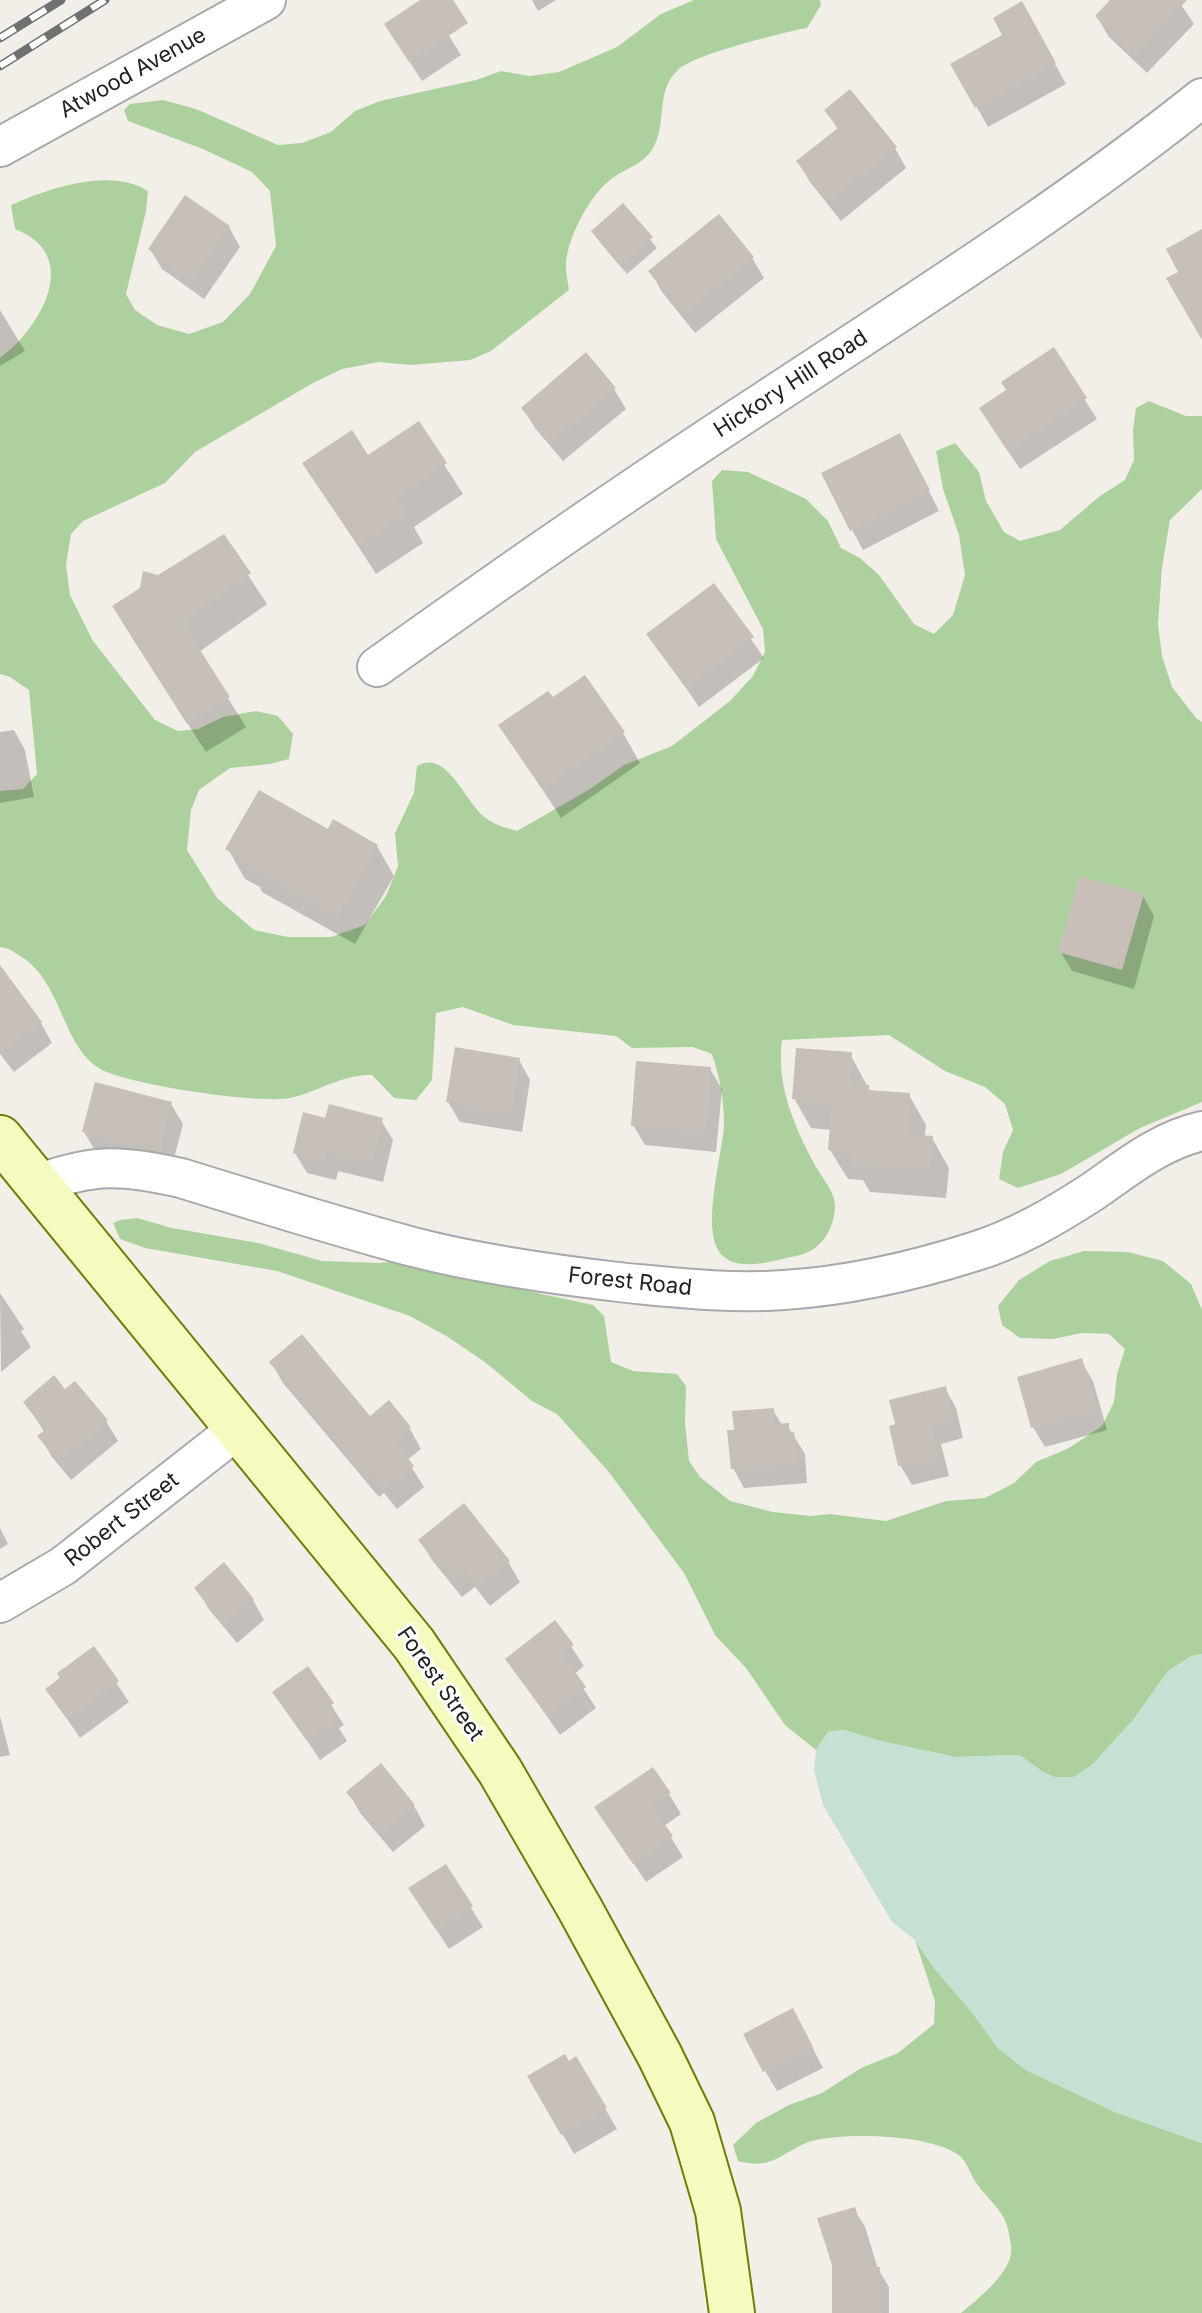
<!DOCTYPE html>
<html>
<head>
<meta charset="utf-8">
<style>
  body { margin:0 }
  canvas { display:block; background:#f2efe9 }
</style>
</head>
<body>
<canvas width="1202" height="2313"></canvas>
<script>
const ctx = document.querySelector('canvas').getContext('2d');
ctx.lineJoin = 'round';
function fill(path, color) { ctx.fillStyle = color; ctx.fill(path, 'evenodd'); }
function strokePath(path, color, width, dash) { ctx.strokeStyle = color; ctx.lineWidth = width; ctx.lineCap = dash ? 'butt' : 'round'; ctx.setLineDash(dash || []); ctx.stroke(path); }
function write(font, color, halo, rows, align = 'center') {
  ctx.font = font + ' Inter,sans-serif'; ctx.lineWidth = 6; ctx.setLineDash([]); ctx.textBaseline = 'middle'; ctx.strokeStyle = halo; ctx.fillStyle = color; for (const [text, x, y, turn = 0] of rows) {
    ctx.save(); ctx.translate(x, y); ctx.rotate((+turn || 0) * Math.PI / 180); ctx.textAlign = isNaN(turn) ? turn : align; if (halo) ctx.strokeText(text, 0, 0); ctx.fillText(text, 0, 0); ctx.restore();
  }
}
fill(new Path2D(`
  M694 0H820L821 5 807 28C781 33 696 54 679 69 654 91 668 123 653 148 643 165 628 167 614 177 591 192 566 239 566 266 566 274 568 283 569 290L491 351 470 360 411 365 379 362 342 369 313 383 195 452 165 483 83 521 71 534 66 565 70 595 93 641 155 720 178 731 198 729 223 717 256 711 278 716 293 734 289 759 270 764 230 768 199 790 191 810 187 850 217 898 254 930 288 937H331L365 925 386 896 398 866 395 833 414 793 417 766C448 748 465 804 487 819 495 825 507 828 517 831L590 789 624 765 672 746 730 701 753 676 765 652 763 629 716 539 712 481 722 470 748 472 806 499 828 521 841 548 860 558 879 575 914 624 934 634 953 615 965 575 959 535 943 489 936 451 955 443 979 472 986 501 1004 532 1020 541 1060 530 1100 496 1125 480 1134 460 1133 430 1136 408 1149 401 1186 416H1202V489L1170 520 1162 567 1158 624 1162 656 1172 687 1196 718 1202 722V1102L1140 1128 1061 1174 1018 1188 999 1179 1003 1152 1013 1130 1005 1104 985 1087 945 1071 889 1035 782 1040C776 1086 795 1128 816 1167 822 1177 835 1193 835 1205 835 1227 822 1250 800 1255 779 1259 741 1273 723 1256 699 1235 722 1156 724 1126 724 1100 720 1078 712 1054L693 1047 632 1048 616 1036 513 1025 463 1007 436 1013 432 1080 416 1100 394 1098 372 1075C342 1074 318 1092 290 1098 257 1104 132 1085 102 1070 62 1048 63 984 22 957 14 952 9 948 0 947V791L23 789 37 774 29 690 10 677 0 674V358C41 328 83 255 15 229L11 205C49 188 111 167 148 191L146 211 126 294 135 310 157 325 189 334 223 322 250 294 276 246 270 191 252 172 203 149 128 121 124 110 130 104 163 100 196 109 278 145 302 143 331 132 355 111 380 101 476 80 501 71 529 76 559 72 617 47 661 14Z
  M137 1218 172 1228 258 1243 322 1261 379 1263 416 1260 486 1282 593 1305 604 1316 611 1362 633 1371 677 1374 686 1386 685 1423 689 1461 700 1477 730 1501 773 1512 811 1516 830 1514 886 1521 946 1501 985 1498 1014 1483 1036 1462 1069 1448 1102 1426 1114 1402 1117 1374 1125 1349 1109 1334 1082 1333 1053 1339 1020 1338 1002 1325 998 1306 1019 1280 1050 1261 1084 1251 1128 1252 1163 1261 1191 1284 1202 1310V1654L1192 1656 1168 1671 1134 1719 1091 1766 1074 1777H1054L1043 1772 1019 1755 955 1757 880 1741 844 1730 828 1732 816 1750 785 1725 746 1668 715 1635 684 1573 608 1471 557 1414 532 1401 486 1363 448 1337 410 1316 277 1271 145 1248 120 1239 113 1223 120 1220Z
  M915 1940 934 1968 971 2011 998 2048 1026 2070 1115 2112 1202 2143V2313H961C977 2300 1009 2274 1011 2253 1012 2247 1010 2240 1009 2234 1006 2212 989 2201 977 2184 971 2176 968 2164 961 2157 936 2134 837 2131 806 2143 778 2155 772 2170 738 2161L733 2145 756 2123 789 2105 822 2093 861 2068 898 2053 934 2024 935 2001Z`), '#add19e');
fill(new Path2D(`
  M1202 1654V2143L1115 2112 1026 2070 998 2048 971 2011 934 1968 915 1940 892 1922 823 1805 814 1770 816 1750 828 1732 844 1730 880 1741 955 1757 1019 1755 1043 1772 1054 1777H1074L1091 1766 1134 1719 1168 1671 1193 1656Z`), '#c6e0d4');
fill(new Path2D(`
  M424 0H427L461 55 422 81 398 44Z
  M532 0H556L538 11Z
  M1113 0H1178L1194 24 1147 73 1109 37 1097 17Z
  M1022 4 1066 84 988 127 953 65 1005 36Z
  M827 111 895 148 906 168 841 221 810 182 798 162 838 130Z
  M623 206 657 248 627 274 599 241Z
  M229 227 240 247 204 299 162 269 150 249Z
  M752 258 764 278 695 333 662 292 651 272Z
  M0 310 25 351 0 366Z
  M1053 350 1097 419 1020 469 993 429 1008 391Z
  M614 389 626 409 563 461 535 428 523 408Z
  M418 424 463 494 414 527 423 543 376 574 305 464 368 458Z
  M911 455 939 511 863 550 852 530Z
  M223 537 267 604 199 652 246 727 206 752 131 636 158 577Z
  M714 586 764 658 699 707 649 634Z
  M501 726 623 733 640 763 561 818Z
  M14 730 25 750 34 797 0 803V732Z
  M329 832 377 846 394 876 355 944 262 892 260 887 245 879 228 849Z
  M1143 896 1154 916 1134 989 1072 971 1060 951Z
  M0 969 41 1023 52 1043 14 1072 0 1054Z
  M850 1054 871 1093 909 1095 926 1125 925 1138H932L949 1168 946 1198 870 1192 863 1180 848 1179 830 1150 832 1130 811 1128 794 1098Z
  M519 1060 530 1080 522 1132 460 1122 448 1102Z
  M710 1069 722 1089 716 1152 645 1145 633 1125Z
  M171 1104 183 1124 171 1170 96 1152 84 1132Z
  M327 1120H381L393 1140 383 1182 338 1171 336 1180 307 1173 295 1153Z
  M0 1293 24 1329 21 1331 31 1347 1 1372Z
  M1081 1361 1093 1381 1107 1430 1045 1447 1033 1427Z
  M271 1362 369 1419 389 1403 410 1429 421 1449 407 1460 424 1487 397 1509 384 1493 379 1497 283 1383Z
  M945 1388 956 1408 963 1438 941 1444 949 1476 912 1485 900 1465Z
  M65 1392 106 1421 118 1441 71 1480 52 1457 40 1437 45 1433 25 1402Z
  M773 1410 782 1425H787L805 1454 807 1483 744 1488 733 1468 736 1432Z
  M0 1528 8 1544 0 1549Z
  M420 1540 508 1562 520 1582 490 1606 475 1587 462 1597 432 1560Z
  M224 1565 253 1600 264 1620 237 1643 208 1608 197 1588Z
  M555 1622 584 1666 574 1674 596 1708 560 1735 507 1659Z
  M93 1648 129 1702 80 1738 47 1689Z
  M308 1669 344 1725 339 1728 347 1741 320 1760 275 1692Z
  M0 1716 10 1755 0 1757Z
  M349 1793 414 1806 425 1826 393 1852 360 1813Z
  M669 1794 681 1814 664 1826 683 1857 646 1882 597 1808Z
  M445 1866 483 1927 449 1949 422 1908Z
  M804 2031 823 2068 777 2091 765 2071Z
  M576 2059 617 2129 574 2154 529 2077Z
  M854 2209 865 2227 878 2269 889 2287V2313H834Z`), '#0003');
fill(new Path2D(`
  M420 0H453L468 23 409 62 384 24Z
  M1110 0H1187L1134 55 1095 16Z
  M1022 1 1056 63 975 108 950 64 1002 35 993 18Z
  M850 89 897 147 828 202 796 161 838 128 824 110Z
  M185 195 230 226 192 280 148 249Z
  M623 203 653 237 620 266 591 231Z
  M719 214 754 257 683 314 648 271Z
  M1202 229V340L1166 278 1178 272 1166 249Z
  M1054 347 1087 398 1007 450 979 408 1006 390 1001 382Z
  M586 352 616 388 550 443 521 408Z
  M419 421 447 463 397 497 408 512 358 546 302 463 352 430 368 455Z
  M900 433 930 490 850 531 821 473Z
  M224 534 251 573 182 622 230 697 187 724 112 606 140 588 143 571 158 575Z
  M714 583 754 637 686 688 646 634Z
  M585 675 625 732 542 789 498 725 548 691 553 697Z
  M259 790 328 829 333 819 378 845 338 916 243 862 244 860 225 849Z
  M1079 876 1144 894 1122 970 1058 952Z
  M0 965 42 1022 0 1053Z
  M455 1047 520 1058 511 1113 446 1102Z
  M796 1048 852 1052 850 1084 869 1085V1090L910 1093 907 1134 933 1136 930 1169 851 1163 852 1152 828 1150 832 1102 792 1099Z
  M636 1061 711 1067 706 1132 631 1126Z
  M95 1082 172 1102 160 1151 82 1132Z
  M329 1104 383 1118 372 1163 327 1152 325 1161 293 1153 303 1112 325 1118Z
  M302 1334 370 1416 389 1400 411 1427 394 1441 414 1466 384 1490 371 1475 367 1478 269 1362Z
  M1082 1358 1097 1409 1031 1428 1017 1377Z
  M54 1375 65 1389 75 1381 108 1420 59 1462 37 1436 45 1430 23 1402Z
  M946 1386 953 1418 931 1424 939 1456 898 1466 889 1426 895 1424 889 1400Z
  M774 1408 775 1424 789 1423V1433L794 1432 797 1464 731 1469 727 1430H734L732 1411Z
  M464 1503 510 1561 477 1587 462 1568 449 1579 418 1540Z
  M224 1562 254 1599 224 1625 194 1588Z
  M555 1620 574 1645 562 1654 586 1687 547 1716 505 1659Z
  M94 1646 119 1681 67 1719 45 1689 60 1678 57 1673Z
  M308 1666 334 1703 328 1708 337 1720 307 1741 272 1692Z
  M381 1763 415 1805 380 1833 346 1792Z
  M653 1767 671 1793 652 1806 673 1836 633 1864 594 1807Z
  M446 1864 473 1906 436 1930 408 1888Z
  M793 2008 813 2047 763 2072 743 2034Z
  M565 2054 569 2061 576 2056 607 2108 561 2135 527 2076Z
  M855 2207 874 2267H880L881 2313H832V2265L817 2218Z`), '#c7bfb8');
const street = new Path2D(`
  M0 147 266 0
  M377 667C503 577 631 488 760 404 910 305 1062 210 1202 98
  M38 1184C94 1163 123 1165 181 1178 258 1202 335 1226 413 1247 483 1265 556 1275 627 1283 679 1288 732 1294 784 1290 848 1286 913 1271 973 1252 1016 1239 1055 1216 1092 1192 1127 1168 1159 1141 1202 1131
  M0 1603 63 1566 238 1429`);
const secondary = new Path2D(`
  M0 1138 414 1644 500 1771 580 1909 660 2056 692 2122 718 2211 732 2313`);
strokePath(street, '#a9a9a9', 42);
strokePath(secondary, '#707d05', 48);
strokePath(street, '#fff', 38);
strokePath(secondary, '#f7fabf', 44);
const rail = new Path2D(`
  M0 38 61 0
  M0 66 105 0`);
strokePath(rail, '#707070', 9);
strokePath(rail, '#fff', 6, [18]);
write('22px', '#222', '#fff', [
  ["Atwood Avenue",133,73,-29],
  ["Hickory Hill Road",791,384,-33],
  ["Forest Road",630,1282,6],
  ["Robert Street",122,1520,-38],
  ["Forest Street",440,1684,55]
]);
</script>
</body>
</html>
